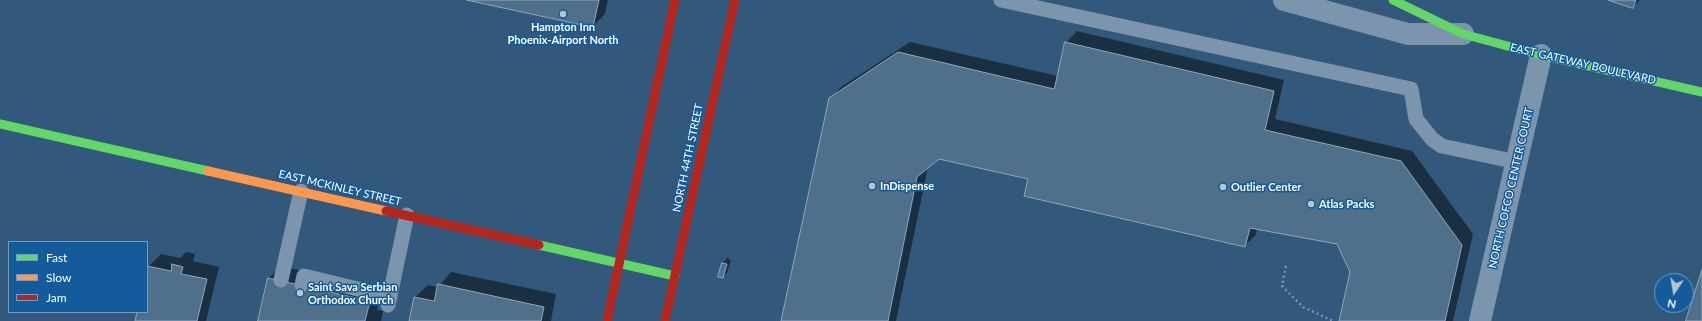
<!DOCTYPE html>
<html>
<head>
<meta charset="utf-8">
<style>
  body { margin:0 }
  #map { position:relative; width:1702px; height:321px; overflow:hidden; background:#32597b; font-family:Lato,sans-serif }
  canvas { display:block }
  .legend { position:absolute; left:8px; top:241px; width:140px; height:72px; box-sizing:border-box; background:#135b9a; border:1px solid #719dc2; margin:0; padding:5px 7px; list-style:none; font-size:12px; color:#fff }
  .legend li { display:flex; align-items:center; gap:8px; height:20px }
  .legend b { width:20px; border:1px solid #719dc2 }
  .north { position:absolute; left:1654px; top:273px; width:40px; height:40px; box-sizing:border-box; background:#135b9a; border:1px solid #719dc2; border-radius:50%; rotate:192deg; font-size:11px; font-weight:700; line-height:16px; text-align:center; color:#fff }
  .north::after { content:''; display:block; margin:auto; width:14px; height:18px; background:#b7c5d1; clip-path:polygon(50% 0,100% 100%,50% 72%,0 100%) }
</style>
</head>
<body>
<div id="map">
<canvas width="1702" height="321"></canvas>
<ul class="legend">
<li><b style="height:5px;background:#63d668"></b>Fast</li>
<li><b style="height:5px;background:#ff974d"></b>Slow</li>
<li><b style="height:5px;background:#b3261e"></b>Jam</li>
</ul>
<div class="north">N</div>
</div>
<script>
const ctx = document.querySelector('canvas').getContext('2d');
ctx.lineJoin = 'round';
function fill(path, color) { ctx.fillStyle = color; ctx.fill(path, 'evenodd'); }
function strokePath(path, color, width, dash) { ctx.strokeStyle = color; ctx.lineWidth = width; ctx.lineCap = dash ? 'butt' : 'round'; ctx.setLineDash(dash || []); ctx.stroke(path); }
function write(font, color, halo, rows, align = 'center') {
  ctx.font = font + ' Lato,sans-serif'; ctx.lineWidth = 3; ctx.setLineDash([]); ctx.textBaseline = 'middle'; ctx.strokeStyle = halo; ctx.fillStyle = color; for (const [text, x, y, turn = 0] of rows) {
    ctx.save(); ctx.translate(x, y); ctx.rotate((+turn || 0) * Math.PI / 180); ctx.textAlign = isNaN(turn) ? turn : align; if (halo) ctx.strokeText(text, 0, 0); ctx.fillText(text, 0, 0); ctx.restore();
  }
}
fill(new Path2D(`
  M472 0H608L605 14 593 26Z
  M1611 0H1640L1633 7Z
  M1077 31 1284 80 1275 119 1412 151 1473 234 1453 321H1340L1351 271 1338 243 1257 228 1256 235 1244 246 1029 178 939 158 928 167 896 321H782L830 99 841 87 910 42 1058 76 1066 43Z
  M186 252 195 254 193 261 219 267 206 321H136L138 312H147L148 267 161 254 180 258Z
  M727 258 731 260 727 273 723 277 719 276 723 263Z
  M281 266 382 289 377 310 383 311 381 321H259L269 278Z
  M451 272 556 294 551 321H410L415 297 428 285 438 287Z`), '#0007');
const building = new Path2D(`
  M467 0H599L593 27Z
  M1608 0H1636L1633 8Z
  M1065 42 1274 91 1265 130 1401 161 1462 245 1445 321H1339L1350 272 1337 244 1250 228 1245 247 1024 196 1028 179 939 159 917 177 888 321H781L829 98 898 52 1054 89Z
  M722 263 727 264 723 278 718 277Z
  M172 264 183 267 181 274 207 279 197 321H135L137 312H147V266L171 271Z
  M1702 270V321H1686Z
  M268 278 370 301 365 321H258Z
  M438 284 544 307 541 321H409L414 297 434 301Z`);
fill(building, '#4f6f8a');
strokePath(building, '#91a7ba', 1);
strokePath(new Path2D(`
  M1286 266 1282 286 1303 307 1333 321`), '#7c95ad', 2.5, [2, 3]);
strokePath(new Path2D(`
  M1001 0 1411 89 1416 119 1432 139 1442 146 1517 162
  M281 280 301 191
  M302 285 304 276 390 297
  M388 305 407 215`), '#7c95ad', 15);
strokePath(new Path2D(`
  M1284 0 1408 34H1463
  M1480 321 1541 55`), '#7c95ad', 22);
strokePath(new Path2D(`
  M1393 0 1463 34 1541 55 1702 92
  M0 124 208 171
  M539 245 675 276`), '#63d668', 9);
strokePath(new Path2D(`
  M208 171 386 211`), '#ff974d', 9);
strokePath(new Path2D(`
  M386 211 539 245
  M607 321 675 0
  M665 321 735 0`), '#b3261e', 9);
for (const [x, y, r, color] of [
  [563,14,4,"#b7c5d1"],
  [872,186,4,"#b7c5d1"],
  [1223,187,4,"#b7c5d1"],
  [1311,204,4,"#b7c5d1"],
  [300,293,4,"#b7c5d1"]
]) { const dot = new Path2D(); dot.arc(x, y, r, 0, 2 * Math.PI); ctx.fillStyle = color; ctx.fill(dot); strokePath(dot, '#135b9a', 1.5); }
write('bold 11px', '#fff', '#135b9a', [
  ["Hampton Inn",563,27,"center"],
  ["Phoenix-Airport North",563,40,"center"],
  ["InDispense",880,186],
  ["Outlier Center",1231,187],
  ["Atlas Packs",1319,204],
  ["Saint Sava Serbian",308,287],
  ["Orthodox Church",308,300]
], 'left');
write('11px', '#fff', '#135b9a', [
  ["EAST GATEWAY BOULEVARD",1583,64,13],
  ["NORTH 44TH STREET",688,158,-78],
  ["EAST MCKINLEY STREET",340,188,13],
  ["NORTH COFCO CENTER COURT",1511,188,-77]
]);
</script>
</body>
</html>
